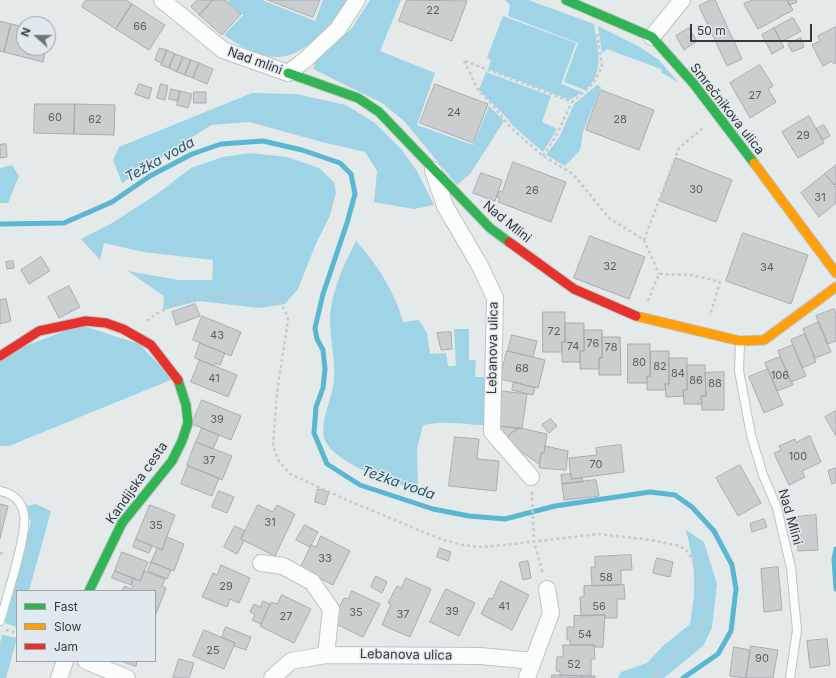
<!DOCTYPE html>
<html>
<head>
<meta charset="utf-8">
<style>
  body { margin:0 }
  #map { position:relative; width:836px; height:678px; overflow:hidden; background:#e4e9ea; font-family:Inter,sans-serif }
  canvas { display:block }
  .legend { position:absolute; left:16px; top:590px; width:140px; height:72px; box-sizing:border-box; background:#e0eaee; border:1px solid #9ba3a6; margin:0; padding:5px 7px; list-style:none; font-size:12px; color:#343839 }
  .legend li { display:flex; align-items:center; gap:8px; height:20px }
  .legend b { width:20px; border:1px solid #9ba3a6 }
  .north { position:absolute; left:16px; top:16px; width:40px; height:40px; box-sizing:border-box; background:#e0eaee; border:1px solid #9ba3a6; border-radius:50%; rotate:291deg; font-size:11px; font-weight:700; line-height:16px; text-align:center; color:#343839 }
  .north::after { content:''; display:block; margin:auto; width:14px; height:18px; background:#727677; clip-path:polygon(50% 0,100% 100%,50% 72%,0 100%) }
  .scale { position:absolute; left:690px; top:24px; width:122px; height:18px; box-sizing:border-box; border:2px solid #343839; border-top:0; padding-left:5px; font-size:12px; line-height:14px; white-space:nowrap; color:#343839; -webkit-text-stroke:3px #e0eaee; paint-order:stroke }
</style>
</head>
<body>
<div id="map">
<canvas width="836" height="678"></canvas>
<ul class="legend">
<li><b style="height:5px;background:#30b455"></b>Fast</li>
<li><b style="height:5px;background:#ff9f0a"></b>Slow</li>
<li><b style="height:5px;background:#e5322d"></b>Jam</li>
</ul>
<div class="north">N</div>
<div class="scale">50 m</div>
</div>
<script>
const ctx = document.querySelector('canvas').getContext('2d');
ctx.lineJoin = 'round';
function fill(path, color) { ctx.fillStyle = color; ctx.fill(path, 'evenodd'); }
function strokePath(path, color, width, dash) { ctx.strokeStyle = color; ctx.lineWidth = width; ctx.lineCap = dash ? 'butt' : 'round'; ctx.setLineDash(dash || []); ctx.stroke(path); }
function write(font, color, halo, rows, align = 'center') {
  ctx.font = font + ' Inter,sans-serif'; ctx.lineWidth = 3; ctx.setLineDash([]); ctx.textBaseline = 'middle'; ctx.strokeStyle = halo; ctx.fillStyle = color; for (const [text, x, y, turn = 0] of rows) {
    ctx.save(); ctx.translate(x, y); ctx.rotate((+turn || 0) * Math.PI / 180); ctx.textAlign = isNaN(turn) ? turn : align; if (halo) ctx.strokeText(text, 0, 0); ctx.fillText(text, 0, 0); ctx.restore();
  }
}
fill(new Path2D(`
  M229 0H262L315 21 323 0H350C343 11 335 19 326 28 291 67 266 64 224 35L243 15 228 2Z
  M370 0H401L380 51 435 73 417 125 473 145 489 106 504 121 470 174 457 185 404 121 382 103 313 69 317 59 352 28Z
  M505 0H528L594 24C597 48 606 73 585 90L564 82 578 43 508 16 510 5Z
  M503 16 576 43 561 84 582 92 570 100 488 69 491 60 487 58Z
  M598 26 640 47 659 60 678 82 662 73 661 69 607 49 602 53Z
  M486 72 551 96 542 122 557 129 543 152 513 126 507 118 479 90Z
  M597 85 601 87 583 132 580 150 565 166 546 155 560 136 574 104Z
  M252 93 296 94 346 105 375 123 401 149 417 171 434 205 414 209 374 202 377 171 365 152 322 142 249 122 211 125 122 183 113 160 119 147Z
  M250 153 287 157 319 168 334 182 336 193 330 215 315 246 298 289 285 304 259 308 199 301 163 310 164 296 128 271 178 280H212L213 260 143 252 104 243 100 260 81 239 112 223 157 194 191 168 223 157Z
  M12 165 19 176 8 203H0V168Z
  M356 241C377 264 395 292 403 322L419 320 427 333 430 354 446 353 448 366H456L454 329H469V360H476L475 377H489L485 425C463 425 446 420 423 425L417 448 418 490C394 484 340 465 327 444 316 428 333 398 334 379 336 355 327 331 331 307 335 284 345 262 356 241Z
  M81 325 139 344 173 379 9 446H0V361L23 347Z
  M36 504 51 511 29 591H17V627L5 623 31 522 26 506Z
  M686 530 704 542 717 584 712 628 703 646 664 678H618L621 672 647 663 663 646 690 624C697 586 695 567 686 530Z
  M2 635 17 638 6 678H0V643Z`), '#9fd4e6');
strokePath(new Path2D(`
  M0 224 64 223 112 202 150 176 192 154 221 144 263 141 302 150 340 163 351 174 355 194 347 223 323 294 315 328 317 339 323 350 325 369 323 388 316 407 314 433 327 464 360 485 433 509 469 516 505 519 555 506 650 492 675 495 692 507 714 531 732 565 736 589 731 631 718 654 683 678
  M836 549 834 559 836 589`), '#5ab7d1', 5);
const building = new Path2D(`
  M86 0H126L132 4 116 29 82 7Z
  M197 0H213L200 15 191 7Z
  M213 0H225L241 14 222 35 199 15Z
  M268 0H320L313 17Z
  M407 0 467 1 452 41 399 21Z
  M711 0H715L742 59 727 66 699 6Z
  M753 0H787L793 10 758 29 744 4Z
  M787 0H796L797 2 790 5Z
  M132 4 165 25 149 50 116 29Z
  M793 18 801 31 781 42 774 28Z
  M0 21 11 24 4 52 0 51Z
  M11 24 24 27V48H46L43 62 4 52Z
  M836 27V63L834 64 832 61 823 66 812 45 820 41 818 36Z
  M689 28 697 41 684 50 676 36Z
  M774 28 784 47 772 54 762 35Z
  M801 38 804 47 792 52 788 44Z
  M160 48 167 50 162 63 155 60Z
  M167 50 175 54 169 68 161 65Z
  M175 54 183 57 177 72 169 68Z
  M183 57 191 60 185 75 177 72Z
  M191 60 199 63 193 78 185 75Z
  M199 63 213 69 207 84 193 78Z
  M760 65 773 86 768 89 776 102 750 118 730 83Z
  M139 84 152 88 149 99 135 94Z
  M161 84 168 86 165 100 157 98Z
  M435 84 488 104 473 143 420 123Z
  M171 89 180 91 178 101 169 99Z
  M601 90 654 110 639 150 586 130Z
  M180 91 192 94 188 108 177 105Z
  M194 92H206V103H194Z
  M35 104H75L74 134 34 133Z
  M75 104 115 105 114 135 74 134Z
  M809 116 824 143 798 158 782 132Z
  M824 125 830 136 823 140 816 129Z
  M6 144 7 157 0 158V145Z
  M676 158 732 180 716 222 660 201Z
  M513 162 566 182 551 222 498 202 500 198 497 197 499 191 502 192Z
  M836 165V184L834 185 825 174Z
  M481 173 502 180 495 201 473 193Z
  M825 174 836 187V203L819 217 801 193Z
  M743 233 808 255 791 304 726 281Z
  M590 236 645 257 629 299 574 278Z
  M41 257 50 271 29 284 21 270Z
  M13 261 14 268 7 269 6 262Z
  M69 286 80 307 59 318 48 297Z
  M6 299 11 321 0 324V300Z
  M195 304 200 316 176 325 172 312Z
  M834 309 836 314V341L827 344 816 316Z
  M543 312H565V342H562V352H543Z
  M202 316 241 332 231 356 193 340Z
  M819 322 831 352 815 358 803 329Z
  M565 323H584V351H580V362H562V342H565Z
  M584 330H602V358H599V369H580V351H584Z
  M451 332 452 349 441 350 437 333Z
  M805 334 816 362 802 368 791 340Z
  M512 335 537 341 533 357 508 351Z
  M602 337H620L621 375H599V358H602Z
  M200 343 225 353 220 365 215 363 214 366 195 358Z
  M628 344H650V376H647V383H628Z
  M793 345 806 376 791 382 778 351Z
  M507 351 545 360 538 388 500 379Z
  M651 351H669V384H665L666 390H647V376H650Z
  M780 357 793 385 777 391 765 363Z
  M669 358H687V390H683L684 396 666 397 665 384H669Z
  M200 360 237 375 228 397 191 382Z
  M687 365H705L706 396H701L702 404H684L683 390H687Z
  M768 369 783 405 764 413 749 377Z
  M724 372V410H702L701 396H706L705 373Z
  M514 382 535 388 533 395 512 390Z
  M502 391 527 394 522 429 498 426Z
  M202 400 241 416 231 440 192 424Z
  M836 411V436L825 417Z
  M551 419 557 426 549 433 542 425Z
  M498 426 520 428 511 433 506 441Z
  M202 428 219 435 213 449 196 442Z
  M520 428 547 434 544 453H541L539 464 506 441 511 433Z
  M810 436 821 462 802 471 805 477 789 485 774 453 781 450 779 446 795 439 796 442Z
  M455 437 479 439 477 459 499 461 496 491 449 486Z
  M196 442 232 456 222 480 187 465Z
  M621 445 624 472 571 479 569 458 597 455 596 448Z
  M545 446 568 451 566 470 539 468 541 453H544Z
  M740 465 761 503 738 516 716 478Z
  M188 466 219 478 212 496 181 484Z
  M836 468V482L832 484 828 471Z
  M571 474V479L582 478 583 482 562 484 561 475Z
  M596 480 599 496 564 500 562 484Z
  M318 489 329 492 325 505 315 502Z
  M219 491 234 497 227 513 212 507Z
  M0 504 8 506 0 538Z
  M150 505 175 515 162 550 136 539Z
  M258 505 273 512 277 505 295 514 275 556 241 539Z
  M816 515 818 550 798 551 796 517Z
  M764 519 767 527 752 532 750 524Z
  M305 525 318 532 310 547 296 540Z
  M235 526 245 531 241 539 244 541 237 554 224 547Z
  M321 536 350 551 333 585 300 568 311 545 316 547Z
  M167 537 184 544 174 571 151 562 157 548 162 550Z
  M136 539 152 546 149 553 133 547Z
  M440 548 451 552 448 561 437 557Z
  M122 552 148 562 140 581 115 571Z
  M631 555 632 570H621V585L592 586 591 567H595V557Z
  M657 558 673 562 670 577 653 573Z
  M528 561 531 578 523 580 519 563Z
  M151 562 171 570 167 579 148 571Z
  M221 565 250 578 239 603 230 599 227 607 202 597 213 573 217 575Z
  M778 567 782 610 764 612 761 569Z
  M115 571 133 578 131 585 112 578Z
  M144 571 165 579 162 586 166 588 156 614 155 591H122L124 586 132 589 133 586 131 585 133 578 140 581Z
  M376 576 387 582 382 593 371 587Z
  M406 578 431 589 410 637 382 625 391 604 388 603 397 586 401 588Z
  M501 581 529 595 512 630 481 614 489 598 492 599Z
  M624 585 625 599H617V618H605V615L581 616 580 597H584V586Z
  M446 589 475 603 459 636 430 622Z
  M352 591 380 604 363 637 332 622 344 598 348 599Z
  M282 595 311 609 294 643 260 626 271 602 277 604Z
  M263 601 270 604 261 624 252 620 255 615 250 612 254 604 260 607Z
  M605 615 603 647H594V645H570V640H567V627H574V616Z
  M226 627 251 637 246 650 234 646 235 643 222 637Z
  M204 630 235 643 224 669 193 656Z
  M827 639 830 665 810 668 807 641Z
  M563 645H594L595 659H591V676L560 675V671H556L557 657H563Z
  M751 646 778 650 773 678H746Z
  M734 647 750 650 746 678 730 676Z
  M179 659 194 663 189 678H173Z
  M121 661H137L136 666Z
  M552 675 582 676V678H552Z
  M582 676H595V678H582Z`);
fill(building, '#cacecf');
strokePath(building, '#a9acae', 1);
const lane = new Path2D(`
  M740 342 739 371 751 435 763 475 777 508 791 568 797 630 790 678
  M0 491C14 494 22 501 24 515 28 533 6 600 0 621`);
const street = new Path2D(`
  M162 0 223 50 288 73 305 60 338 29 357 0
  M652 37 682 0
  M433 170 445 206 480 266 495 298 492 432 531 477
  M261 563 283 566 312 582 331 609 326 655
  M86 661 127 678
  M59 678 65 661
  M272 678 291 661 326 655 480 656 533 661 551 613 547 589
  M527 678 533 661`);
const fast = new Path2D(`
  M566 0 652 37 693 83 754 163
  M288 73 358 98 379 112 490 228 509 242
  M89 591 122 523 172 461 182 441 188 423 186 405 178 380`);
const slow = new Path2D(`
  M754 163 836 273
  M636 316 740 341 764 340 836 287`);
const jam = new Path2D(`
  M509 242 574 289 636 316
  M0 356 39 331 86 321 106 323 123 329 151 345 178 380`);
strokePath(lane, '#bfc3c4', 10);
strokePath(street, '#bfc3c4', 18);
strokePath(fast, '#bfc3c4', 11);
strokePath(slow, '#bfc3c4', 11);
strokePath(jam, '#bfc3c4', 11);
strokePath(new Path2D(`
  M464 61 479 91 496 109 511 128 543 156 573 174 609 218 644 240 659 274
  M465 61 572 102 593 84 602 67 597 32
  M543 156 557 134 572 102
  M644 240 679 148 703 128
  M648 301 659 274 692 275 720 282 710 316
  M147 321C162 308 184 300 203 296 220 293 262 294 277 302 284 306 286 312 288 320L277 392 273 446 279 461 290 474 347 500 440 539 462 545 481 547 504 545 598 534 651 540 680 546 687 551 697 566 706 612 697 633 652 678
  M532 492 534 542 543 574
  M0 553 6 554
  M6 630 17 633`), '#c7c9ca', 2.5, [3, 3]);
strokePath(lane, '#fbfcfc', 8);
strokePath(street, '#fbfcfc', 16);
strokePath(fast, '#30b455', 9);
strokePath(slow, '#ff9f0a', 9);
strokePath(jam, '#e5322d', 9);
write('11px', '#5a5e5e', null, [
  ["22",433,11],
  ["66",140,27],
  ["27",755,96],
  ["24",454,113],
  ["60",55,118],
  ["62",95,120],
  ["28",620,120],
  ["29",803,136],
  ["30",696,190],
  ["26",532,191],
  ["31",820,198],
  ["32",610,267],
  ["34",767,268],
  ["72",554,332],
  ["43",217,336],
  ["76",593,344],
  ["74",573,347],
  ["78",611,348],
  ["80",639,363],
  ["82",660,367],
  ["68",522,369],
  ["84",678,374],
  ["106",780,376],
  ["41",214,379],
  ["86",696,381],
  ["88",715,384],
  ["39",217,420],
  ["100",798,457],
  ["37",209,461],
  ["70",596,465],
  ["31",270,523],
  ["35",156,526],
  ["33",325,559],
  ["58",606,578],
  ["29",226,587],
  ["41",504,607],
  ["56",599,607],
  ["39",452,612],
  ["35",356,613],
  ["37",403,615],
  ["27",286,617],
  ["54",585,635],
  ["25",213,651],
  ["90",762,659],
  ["52",574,665]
]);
write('13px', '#343839', '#e0eaee', [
  ["Nad mlini",255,61,20],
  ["Smrečnikova ulica",727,109,52],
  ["Nad Mlini",507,222,39],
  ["Lebanova ulica",493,348,-89],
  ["Kandijska cesta",137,483,-55],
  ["Nad Mlini",790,517,74],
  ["Lebanova ulica",406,655,1]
]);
write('italic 14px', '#265767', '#e0eaee', [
  ["Težka voda",160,160,-29],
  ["Težka voda",398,483,19]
]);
</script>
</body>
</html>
